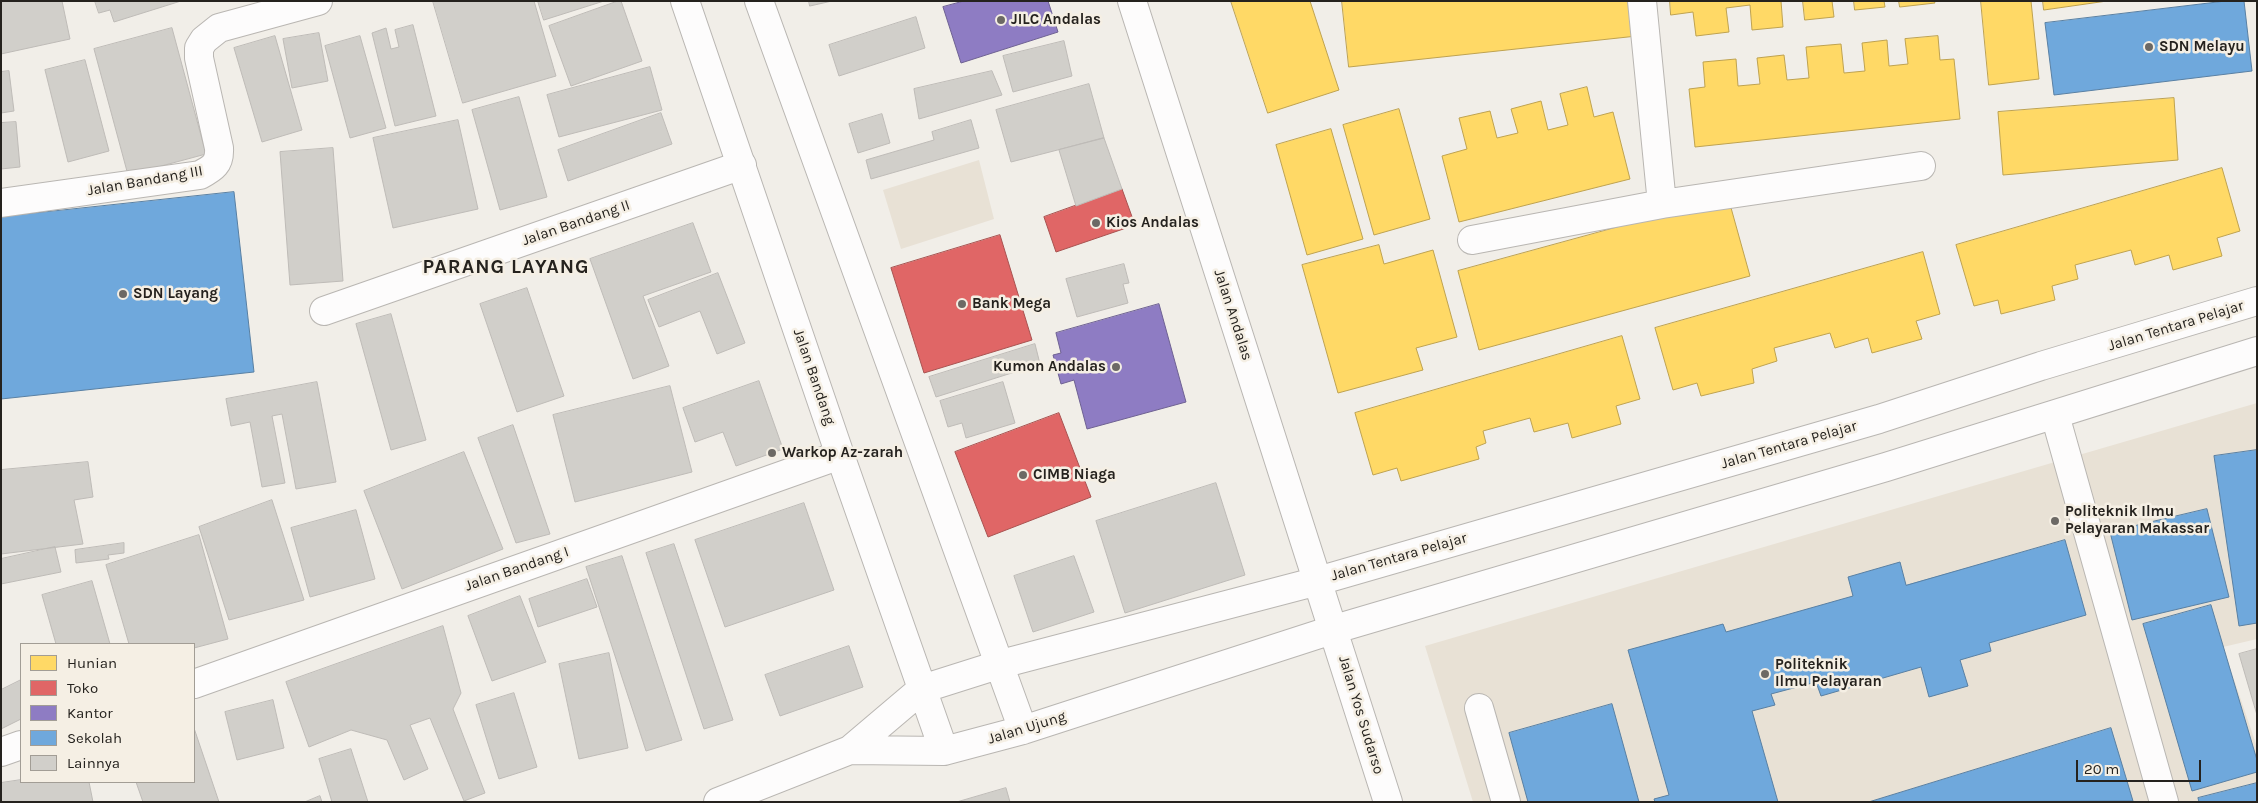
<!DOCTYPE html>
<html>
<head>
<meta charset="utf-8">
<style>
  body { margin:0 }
  #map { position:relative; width:2258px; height:803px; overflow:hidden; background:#f1eee8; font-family:Karla,sans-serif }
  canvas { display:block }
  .frame { position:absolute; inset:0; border:2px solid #25221e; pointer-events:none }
  .legend { position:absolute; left:20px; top:643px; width:175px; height:140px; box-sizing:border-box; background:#f5efe4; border:1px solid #a29d95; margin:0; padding:6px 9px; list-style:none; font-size:15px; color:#25221e }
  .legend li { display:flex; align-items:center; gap:10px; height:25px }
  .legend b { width:25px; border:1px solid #a29d95 }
  .scale { position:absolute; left:2076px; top:760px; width:125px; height:22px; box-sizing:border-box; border:2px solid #25221e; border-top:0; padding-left:6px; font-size:15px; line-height:18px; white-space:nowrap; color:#25221e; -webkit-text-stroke:4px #f5efe4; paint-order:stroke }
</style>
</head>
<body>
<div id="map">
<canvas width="2258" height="803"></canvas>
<div class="frame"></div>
<ul class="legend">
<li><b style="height:14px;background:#ffd966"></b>Hunian</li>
<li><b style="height:14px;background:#e06666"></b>Toko</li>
<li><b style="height:14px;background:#8e7cc3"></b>Kantor</li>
<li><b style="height:14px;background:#6fa8dc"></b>Sekolah</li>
<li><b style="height:14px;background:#d1cfca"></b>Lainnya</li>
</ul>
<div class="scale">20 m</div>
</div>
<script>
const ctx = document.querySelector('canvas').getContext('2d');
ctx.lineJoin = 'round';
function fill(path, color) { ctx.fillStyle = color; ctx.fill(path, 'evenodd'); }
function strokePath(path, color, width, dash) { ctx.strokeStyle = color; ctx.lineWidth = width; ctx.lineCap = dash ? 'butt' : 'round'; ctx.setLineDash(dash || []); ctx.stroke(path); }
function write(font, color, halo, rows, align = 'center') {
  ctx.font = font + ' Karla,sans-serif'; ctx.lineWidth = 5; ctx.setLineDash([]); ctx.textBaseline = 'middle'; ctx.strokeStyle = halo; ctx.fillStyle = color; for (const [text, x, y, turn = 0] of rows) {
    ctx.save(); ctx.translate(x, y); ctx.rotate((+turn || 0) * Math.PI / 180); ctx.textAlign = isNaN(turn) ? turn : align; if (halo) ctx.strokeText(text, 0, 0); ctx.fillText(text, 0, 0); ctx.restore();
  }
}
fill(new Path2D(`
  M979 160 994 219 901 249 883 190Z
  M2257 403V639L2223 647 2257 747V802H1473L1425 646Z`), '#e8e1d5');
const homes = new Path2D(`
  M1231 1H1310L1339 90 1268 113Z
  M1342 1H1633L1637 36 1349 67Z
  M1670 1H1781L1783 27 1752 30 1750 5 1726 8 1729 32 1696 36 1693 12 1671 15Z
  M1803 1H1832L1834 17 1805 20Z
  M1854 1H1884L1885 7 1855 10Z
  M1899 1H1934L1935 3 1900 7Z
  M1981 1H2031L2039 79 1989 85Z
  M2043 1H2107L2044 10Z
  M1938 36 1940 60 1954 59 1960 119 1695 147 1689 89 1705 87 1703 62 1736 59 1738 86 1760 84 1757 58 1784 55 1787 80 1809 78 1806 47 1841 44 1844 73 1865 71 1862 43 1887 40 1889 66 1908 64 1905 39Z
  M1587 87 1594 117 1613 112 1630 179 1459 222 1442 156 1467 149 1459 118 1490 111 1497 138 1518 133 1511 109 1541 101 1548 130 1568 125 1560 94Z
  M2174 98 2178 160 2003 175 1998 112Z
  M1399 109 1430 219 1374 235 1343 125Z
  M1331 129 1363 239 1307 255 1276 145Z
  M2222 168 2240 231 2217 238 2222 256 2173 270 2169 255 2135 265 2131 250 2075 265 2078 279 2052 286 2055 300 2001 314 1998 300 1974 306 1956 245Z
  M1728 197 1750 276 1479 350 1458 271Z
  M1379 245 1384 264 1433 250 1457 337 1416 348 1423 370 1338 393 1302 265Z
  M1923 252 1940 314 1916 321 1922 339 1872 353 1868 338 1835 348 1830 333 1774 348 1777 361 1752 369 1754 383 1701 396 1697 383 1673 390 1655 328Z
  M1622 336 1640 399 1616 406 1621 424 1572 438 1568 423 1534 432 1530 418 1483 431 1486 443 1476 447 1479 459 1401 481 1397 468 1373 475 1355 413Z`);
fill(homes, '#ffd966');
strokePath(homes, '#bea250', 1);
const shops = new Path2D(`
  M1122 189 1135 225 1056 252 1044 217Z
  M1000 235 1032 340 924 373 891 268Z
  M1059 413 1091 497 988 537 955 452Z`);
fill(shops, '#e06666');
strokePath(shops, '#a85250', 1);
const offices = new Path2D(`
  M964 1H1048L1058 32 961 63 943 7Z
  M1159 304 1186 402 1087 429 1074 380 1061 384 1053 355 1061 353 1056 333Z`);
fill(offices, '#8e7cc3');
strokePath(offices, '#6e6192', 1);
const schools = new Path2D(`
  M2226 1H2244L2252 71 2054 95 2045 23Z
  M234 192 254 372 1 399V217Z
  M2257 450V623L2239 626 2214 456Z
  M2207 509 2229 597 2132 620 2110 532Z
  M2065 540 2086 615 1989 643 1991 651 1960 660 1968 686 1929 697 1921 667 1821 696 1816 682 1771 694 1775 705 1752 711 1778 802H1655L1654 799 1669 795 1628 650 1723 624 1726 632 1853 596 1848 577 1900 562 1906 585Z
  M2211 605 2257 760V772L2192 791 2143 624Z
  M1612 704 1639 802H1528L1509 733Z
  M2111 728 2133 801 1869 802Z
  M2257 783V802H2199L2198 798Z`);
fill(schools, '#6fa8dc');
strokePath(schools, '#5980a3', 1);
const building = new Path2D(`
  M1 1H62L70 39 1 54Z
  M95 1H181L114 22 110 10 99 13Z
  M433 1H534L556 76 463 103Z
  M538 1H604L544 20Z
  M618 1H621L642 61 571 86 549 26Z
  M809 1H832L810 6Z
  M916 17 925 48 839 76 829 45Z
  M413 25 436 116 395 126 372 33 386 28 391 49 399 47 395 30Z
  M172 28 206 154 128 175 94 49Z
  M319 33 328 81 292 88 283 39Z
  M275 36 302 130 262 142 234 48Z
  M360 36 386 128 350 138 325 46Z
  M1064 41 1072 76 1013 92 1003 56Z
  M85 60 109 151 68 162 45 70Z
  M650 67 662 110 559 137 547 95Z
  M9 71 14 111 1 113V72Z
  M992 71 1002 95 919 119 914 89Z
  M1089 84 1104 138 1011 162 996 110Z
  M519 97 547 197 500 210 472 110Z
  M661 113 672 144 568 181 558 150Z
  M882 114 890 143 858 153 849 124Z
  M458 120 478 209 393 228 373 138Z
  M971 120 979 148 871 179 866 160 934 140 932 132Z
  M16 122 20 167 1 169V123Z
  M1104 138 1122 189 1076 206 1059 150Z
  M333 148 343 281 290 285 280 152Z
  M693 223 711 272 643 296 669 366 633 379 590 259Z
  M1124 264 1129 283 1123 284 1128 303 1077 317 1066 279Z
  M718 273 745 343 717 354 700 311 659 327 648 300Z
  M527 288 564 396 517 412 480 304Z
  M391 314 426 440 391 450 356 324Z
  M1035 344 1040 364 936 397 929 377Z
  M759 381 783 449 736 466 723 432 695 442 683 408Z
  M317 382 336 482 296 489 282 414 272 416 285 483 262 487 250 422 231 426 226 399Z
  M1003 382 1015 423 966 438 962 423 948 427 940 401Z
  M670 386 692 472 575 502 553 415Z
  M513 425 550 534 516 543 478 438Z
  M464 452 503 549 402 589 364 491Z
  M88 462 93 497 74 500 83 544 1 554V470Z
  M1216 483 1245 575 1125 613 1096 521Z
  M272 500 304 600 229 620 199 527Z
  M804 503 834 590 725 627 695 540Z
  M356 510 375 579 310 597 291 528Z
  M199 535 228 639 194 648V644H129L106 565Z
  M124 543V553L108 555 109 559 76 563 75 550Z
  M674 544 733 720 704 729 646 553Z
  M55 547 61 572 1 584V559Z
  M622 556 682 740 646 751 586 567Z
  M1074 556 1094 612 1033 632 1014 576Z
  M587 579 597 607 538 627 529 599Z
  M92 581 110 644H56L42 595Z
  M520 596 546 662 492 681 468 616Z
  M443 626 461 693 453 709 485 793 464 801 430 718 410 725 428 769 404 780 387 740 351 730 309 747 286 682Z
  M849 646 863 687 780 716 765 675Z
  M2257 649V715L2239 654Z
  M609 653 628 748 579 759 559 664Z
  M21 680V719L1 729V690Z
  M514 693 537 767 499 779 476 705Z
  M273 700 284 748 237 760 225 712Z
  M194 728 219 802H143L136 782H194Z
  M351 749 368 802H332L319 759Z
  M21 780V782H89L93 802H1V783Z
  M1006 788 1010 802H957Z
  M320 796 322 802H305Z`);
fill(building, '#d1cfca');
strokePath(building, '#bebbb7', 1);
const minor = new Path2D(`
  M1 203 200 175C213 168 220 164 219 148L199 58V48L204 40 219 28 318 1
  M1662 204 1921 166
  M1472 240 1662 204 1642 1
  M324 311 742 165
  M2055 415 2164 802
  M194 684 840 455
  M1479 708 1506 802
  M1 752 21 745`);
const major = new Path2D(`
  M685 1 840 455 944 751
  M759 1 1023 730
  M1132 1 1388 802
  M850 750 922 689 1001 664 1318 581 1879 419 2041 366 2257 301
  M718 802 850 750 944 751 1023 730 1335 629 1886 467 2257 351`);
strokePath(minor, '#b9b6b2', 30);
strokePath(major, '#b9b6b2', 30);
strokePath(minor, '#fdfcfc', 28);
strokePath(major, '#fdfcfc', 28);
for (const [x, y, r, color] of [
  [1001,20,5,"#6c6965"],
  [2149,47,5,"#6c6965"],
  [1096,223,5,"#6c6965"],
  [123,294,5,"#6c6965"],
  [962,304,5,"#6c6965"],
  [1116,367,5,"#6c6965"],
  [772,453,5,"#6c6965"],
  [1023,475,5,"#6c6965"],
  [2055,521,5,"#6c6965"],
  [1765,674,5,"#6c6965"]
]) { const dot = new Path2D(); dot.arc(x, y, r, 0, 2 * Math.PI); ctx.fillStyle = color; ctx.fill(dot); strokePath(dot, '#f5efe4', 2); }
write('bold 15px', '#25221e', '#f5efe4', [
  ["JILC Andalas",1011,20],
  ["SDN Melayu",2159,47],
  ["Kios Andalas",1106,223],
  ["SDN Layang",133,294],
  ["Bank Mega",972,304],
  ["Kumon Andalas",1106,367,"right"],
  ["Warkop Az-zarah",782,453],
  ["CIMB Niaga",1033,475],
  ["Politeknik Ilmu",2065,512],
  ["Pelayaran Makassar",2065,529],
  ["Politeknik",1775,665],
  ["Ilmu Pelayaran",1775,682]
], 'left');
write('15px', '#25221e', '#f5efe4', [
  ["Jalan Bandang III",145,181,-10],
  ["Jalan Bandang II",576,223,-19],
  ["Jalan Andalas",1233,315,72],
  ["Jalan Tentara Pelajar",2176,326,-17],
  ["Jalan Bandang",814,377,71],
  ["Jalan Tentara Pelajar",1789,445,-16],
  ["Jalan Tentara Pelajar",1399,557,-16],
  ["Jalan Bandang I",517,569,-19],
  ["Jalan Yos Sudarso",1361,715,73],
  ["Jalan Ujung",1027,728,-17]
]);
ctx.letterSpacing = '1px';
write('bold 20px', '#25221e', '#f5efe4', [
  ["PARANG LAYANG",506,267]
]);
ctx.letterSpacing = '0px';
</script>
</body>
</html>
